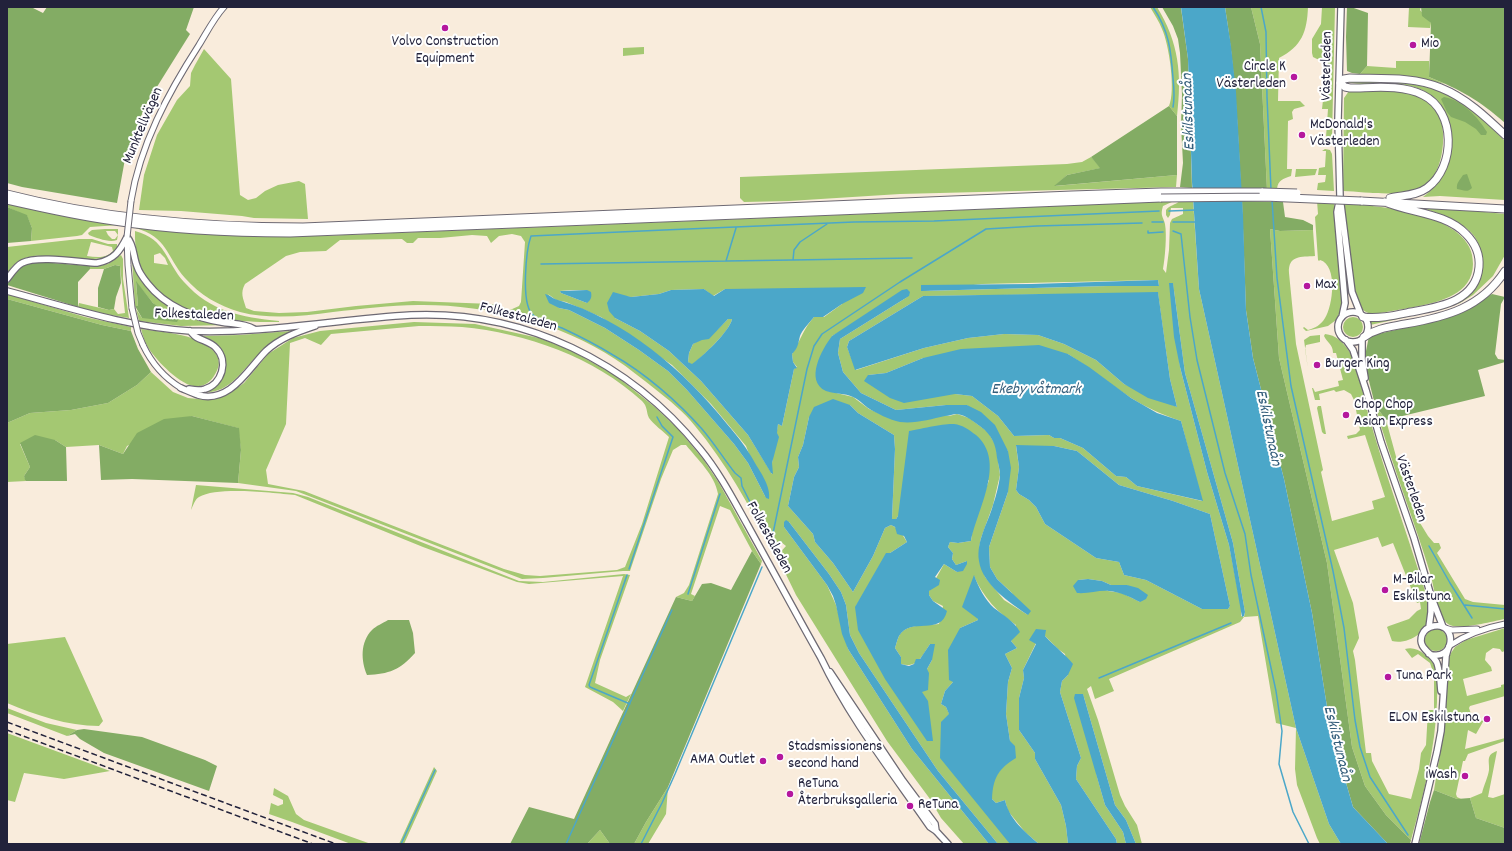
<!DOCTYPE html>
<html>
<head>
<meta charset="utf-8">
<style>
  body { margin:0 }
  #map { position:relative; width:1512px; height:851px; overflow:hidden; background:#f9ecdc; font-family:Dekko,sans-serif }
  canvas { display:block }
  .frame { position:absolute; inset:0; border:8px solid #22223b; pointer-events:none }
</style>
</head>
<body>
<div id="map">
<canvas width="1512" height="851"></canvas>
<div class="frame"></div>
</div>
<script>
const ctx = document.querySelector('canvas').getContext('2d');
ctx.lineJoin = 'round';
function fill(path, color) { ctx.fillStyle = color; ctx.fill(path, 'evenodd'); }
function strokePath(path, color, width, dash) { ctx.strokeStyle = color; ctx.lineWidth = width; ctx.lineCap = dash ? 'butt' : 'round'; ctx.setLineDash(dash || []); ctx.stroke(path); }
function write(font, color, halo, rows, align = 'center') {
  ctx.font = font + ' Dekko,sans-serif'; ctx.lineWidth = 4; ctx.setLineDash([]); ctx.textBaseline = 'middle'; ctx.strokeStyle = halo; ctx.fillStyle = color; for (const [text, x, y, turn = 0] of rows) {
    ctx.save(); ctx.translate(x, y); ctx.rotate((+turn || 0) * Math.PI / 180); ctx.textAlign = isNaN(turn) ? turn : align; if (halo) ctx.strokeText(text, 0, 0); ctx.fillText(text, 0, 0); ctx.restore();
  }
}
fill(new Path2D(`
  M1150 7H1157C1179 43 1182 74 1177 116L1169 106C1176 91 1169 44 1162 29 1159 21 1154 14 1150 7Z
  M1251 7H1308C1307 32 1302 46 1279 58L1278 101H1300L1305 106 1294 109 1292 112 1293 119 1288 121 1287 169H1292L1291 176C1283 179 1278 180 1277 189L1267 190 1260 44Z
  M1322 7H1335L1332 138 1329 143 1324 142 1323 140 1326 137 1328 109H1322L1323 100H1326L1328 61 1317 59 1313 57 1312 53V39L1321 24Z
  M1409 7H1421L1420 10 1431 23 1430 28 1408 27Z
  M644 47V54L623 56V48Z
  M204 49 231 79 240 195 248 200 256 198 265 191 278 185 299 181 305 184 308 219 254 218 242 216 181 211 139 210 144 175 157 135 177 100 190 86 191 73 195 65Z
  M1396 61H1429V77L1445 84 1410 76 1360 74 1367 66 1396 68Z
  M1348 81C1384 82 1420 80 1453 97 1473 107 1489 126 1505 141V200L1440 196 1423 197C1443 182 1449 167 1450 142 1452 108 1433 87 1398 84 1381 83 1363 86 1347 82Z
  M1353 90C1372 91 1406 89 1422 98 1431 104 1438 111 1441 121 1447 141 1441 181 1419 189 1397 197 1366 192 1343 191L1344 98 1349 91Z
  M1325 149 1330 150 1332 154 1334 191 1317 190 1318 183 1325 182 1326 175H1318L1319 168 1325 167 1326 151H1322Z
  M1091 157 1101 168 1067 175 1055 186 1177 175 1176 187 900 194 789 201 744 202 740 198V177L1067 164 1082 162Z
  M1296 169H1317L1315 175 1295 177Z
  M1193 200 1199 289 1296 728 1329 824 1341 844H1320L1317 838 1297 785 1295 769 1296 728 1276 723 1258 616 1244 617 1240 622 1109 679 1114 691 1095 699 1091 686 1087 689 1098 720 1120 795 1125 806 1137 825 1142 844H1136L1126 820 1115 805 1083 694 1097 777 1105 805 1123 832 1126 844H1117L1116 839 1076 779 1077 766 1081 758 1060 692 1062 681 1068 675 1065 654 1058 649 1045 636 1036 643 1023 670 1024 678 1019 698V730L1035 753V759L1061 805 1066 826 1068 844H1039L1025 832 1008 811 1005 800 996 803 992 799V788L995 777 1004 765 1010 741 1006 714 1008 682 1012 668 1005 654 1017 648 1011 641 1016 625C998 613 983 597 974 576L978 620 960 628 953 682 945 691 941 704 946 707 1010 844H998L938 771 859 653 850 635 846 605 841 592 829 574 789 522 784 527 827 585 836 605 848 649 912 749 989 844H964L941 818 930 799 887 741 796 595 777 556 786 546 781 542 773 548H771C749 505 726 463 695 426 684 412 669 400 655 389 642 379 629 368 615 359 560 322 484 304 418 305 390 305 361 309 333 312 303 316 271 320 240 312 219 306 200 295 185 278 166 256 168 237 135 228V226L276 236H320L1013 208 1099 203 1174 201 1163 206C1160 216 1163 216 1165 224 1167 235 1165 258 1163 269L1166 273 1169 250 1170 223 1172 219 1183 214V208H1171L1170 215 1168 218 1166 215V210C1170 205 1175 205 1180 201ZM512 234 521 236 525 242 521 302 519 306 510 310 492 304 413 301 356 306 307 312 279 313 254 311 246 308C243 298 240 293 245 284L286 256 300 252 326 251 340 240 402 239 407 243H413L418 238H440L472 235 487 236 491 243 499 236ZM1158 280 1159 286H1108L922 291 982 284ZM1173 283 1185 373 1233 543 1245 612 1244 617 1241 616V607L1229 545 1207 472 1180 367ZM704 289 713 296 725 289H769L842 304 824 317H814C804 328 800 341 792 354L793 362 797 367 794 369 782 426 778 424 772 463V474L748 435 701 381 669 351 640 331 615 318 622 296 631 297 659 294 671 290ZM570 290H587V303L561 293 560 291ZM1158 293 1170 379 1177 407 1124 384 1096 360 1064 344 1038 335 1004 334 968 338 924 348 856 370 847 347 849 341 923 296ZM548 294 556 300 566 302 601 317 672 365 711 404 746 446 766 498 748 463 734 444 687 390 668 371 639 350 605 328 569 310 559 308ZM909 296 840 339 838 353 843 372 861 393 896 410 946 405H967L1008 451V492L989 547 990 567 997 579 1011 592 1028 615 1004 600 985 577 979 548 981 538 993 505 1000 475 996 446 988 432 969 418 957 414 949 416 883 415 869 409 853 397 828 391 832 336ZM1068 354C1090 368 1110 384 1131 398 1147 408 1163 415 1181 421L1202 501 1137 486 1126 477 1116 476 1083 448 1060 438H1054L1049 435 1014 436 998 416 972 396 955 394 868 375 886 373 923 358ZM850 405 858 413 894 435 895 449 892 519H896L898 516 989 480 973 527 971 541 958 543 950 542 948 547 953 553 952 559 956 565 967 561 957 572 944 564 929 591V595L933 601 943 606 939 624C926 626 906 623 899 636 897 640 896 645 895 648L901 657V664C917 669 922 656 930 644L932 660 927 669 922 692 856 606 890 553 907 542C903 535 898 528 891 525L885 528 873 556 853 592 833 563 815 542 813 534 788 506 794 477 799 467 798 457 803 445 809 417ZM1016 446H1054L1077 451 1119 485 1173 501 1210 514 1230 606 1228 609H1202L1146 580 1124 575 1119 562 1096 558 1045 524 1036 507 1029 500 1019 494 1016 490 1019 467ZM1088 579 1102 581 1111 585H1127L1140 602 1122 593 1108 591 1078 580Z
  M1317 201 1334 202 1338 260 1343 299 1342 308 1336 320 1328 326 1306 331 1303 328 1304 327 1308 330C1315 328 1321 325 1325 318 1333 306 1338 265 1320 260L1319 261 1318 260 1315 217 1318 214Z
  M7 203 119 225 90 227 82 235 77 236 31 241 32 228 27 216 7 207Z
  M1344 204C1379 205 1475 214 1473 264 1473 278 1465 289 1453 295 1433 306 1399 309 1376 314 1371 314 1366 313 1362 309 1349 295 1346 226 1344 204Z
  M1411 205 1505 214V255L1493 276 1473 295 1460 303 1444 309 1370 325V320L1431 310 1473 288C1475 279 1481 259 1480 251 1478 223 1433 211 1411 205Z
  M105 229H118V235L115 231H106L108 235 112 239H115L118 235 117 240C109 243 97 238 89 235L88 233 92 230Z
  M1270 229 1280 231 1313 230 1315 256C1301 257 1288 255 1289 273L1296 344 1323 470 1321 472 1332 521 1374 509 1372 501 1385 497 1365 435 1348 439 1347 436 1356 434 1360 430 1354 400 1351 394 1344 390 1336 392 1334 390 1319 394 1320 400H1315L1312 388H1313L1315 392 1339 386 1338 381 1343 380 1336 353H1333C1333 344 1327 343 1324 336L1325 334C1336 335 1343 342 1349 351 1361 370 1363 396 1369 417 1386 476 1407 533 1425 591 1426 599 1430 608 1429 616 1428 633 1407 645 1392 641L1387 627 1389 626 1409 619 1417 611 1421 609 1420 602 1417 603 1393 543 1382 547 1378 537 1334 550 1353 603 1359 638 1353 651 1355 660 1366 753H1371L1372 761 1389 794 1411 799 1419 769 1421 753 1426 745 1428 710H1434V675L1430 663 1418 654 1412 658 1405 649C1412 647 1418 649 1424 654 1428 657 1432 661 1434 665 1439 676 1437 691 1437 702 1435 750 1424 793 1411 840L1386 815 1365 786 1352 747 1327 563 1279 358Z
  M135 231C166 239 166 262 184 282 211 312 241 317 279 321V322C218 323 132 312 135 231ZM160 253 165 258 168 265 154 263V255Z
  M79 239H92L108 244H117C120 270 49 254 34 256 21 258 13 263 7 274V247ZM91 242 112 247 113 251C106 259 96 257 87 256Z
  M121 255 123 259V279L129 318 99 313 78 307 79 303 109 310 114 309 118 314 125 313 120 266 115 265 104 269H90V266L108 264Z
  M132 259 134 268 144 284 166 303 227 325 181 326 139 321 136 309 142 318 164 312 153 303 136 282 138 306H135Z
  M7 294 85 317 131 327V331L102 325 7 299Z
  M1343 327a10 10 0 1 1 20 0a10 10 0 1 1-20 0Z
  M728 319H732C730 331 702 357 692 365L688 362 689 353 693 344 718 329Z
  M414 322 475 324 539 338 568 349 615 375 656 408 679 430 703 459 719 483 762 561 761 564 752 551 730 510 720 506 691 594 695 596 692 601 676 597 684 593 689 585 718 494C715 475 697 459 686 445H681L673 450 661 479 630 571H623L543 578 522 579 296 491 238 483 241 450 238 428 192 416 127 446 123 454 99 445 66 447 55 440 20 444 30 467 24 476 26 481 7 482V423L30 413 71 410 108 403 137 385 151 372 173 392 188 398 209 400 227 395 244 383 268 354 293 338 320 331ZM419 326C434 326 448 326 462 327 526 333 594 357 642 401 648 407 646 412 649 418 653 424 664 432 669 437L642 524 625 567 617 570 540 576 525 575 504 569 304 491 268 484 266 470 286 424 290 343 305 338 321 345 331 334Z
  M141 329C160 332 184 333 201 342 216 350 225 360 214 376 211 381 206 385 200 386 184 390 157 361 149 349 145 343 143 336 141 329Z
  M291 331C278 338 266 346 256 357 241 372 228 394 204 392 223 386 233 364 220 348 215 342 208 339 202 336L240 335Z
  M1320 335V342L1306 345 1305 349 1308 369 1304 340 1310 336Z
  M1375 405 1386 420 1400 471 1417 518 1428 536 1434 543H1439L1441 548 1437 553 1465 599 1473 602 1505 605V619C1493 621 1458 631 1448 624 1438 617 1434 588 1431 576 1414 519 1391 463 1375 405Z
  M1318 406H1321L1326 434H1324L1322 432 1317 408Z
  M196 485 293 493 308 497 519 581 543 582 624 574 630 575 600 660 595 683 626 697 631 694 623 711 613 702 585 687 623 576 529 584 517 582 423 547 295 495C274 493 217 486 199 497 195 499 193 506 191 510Z
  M1505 628V651L1502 652 1500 649 1493 648 1486 653 1485 660 1491 667 1492 671 1463 679 1467 696 1501 687V685L1505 684V696L1470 706 1469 708 1473 720 1476 722 1484 720 1476 734 1468 730 1465 749 1505 738V741L1468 754 1465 761H1463L1456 794 1457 797 1461 799H1457L1434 790 1443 736 1448 660 1451 653 1455 647 1466 640Z
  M1425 640a11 11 0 1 1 22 0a11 11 0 1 1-22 0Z
  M65 637 103 721 99 726C67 726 36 715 7 703V644Z
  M7 708 46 723 77 730 67 736 7 713Z
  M7 733 110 771 64 779 24 773 15 802 7 800Z
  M1497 751 1488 797 1493 798 1505 794V828L1476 818 1470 798 1482 793C1484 785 1488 777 1489 770 1490 762 1485 755 1497 751Z
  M434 767 437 771 404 844H399Z
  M668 787 666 814 648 844H634L646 822Z
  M274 788 288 796 296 814 304 820 371 844H351L292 822 269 814 271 803 278 806 283 804V800L273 795Z
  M600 830 610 844H587Z`), '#a4c872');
fill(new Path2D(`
  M7 7H31L43 13 47 7H194L186 30 190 34 145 106 125 159 117 203 22 187 7 183Z
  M1162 7 1181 8 1188 59 1192 188 1180 187 1183 163 1181 125 1182 95 1180 53 1178 39 1173 26Z
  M1225 7H1251L1260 44 1267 190H1241C1238 128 1235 68 1225 7Z
  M1347 7H1351L1368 13 1367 66 1360 74 1352 73 1347 71 1346 37Z
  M1421 7H1505V123C1479 100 1461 90 1429 77L1431 23 1422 16Z
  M1444 97C1462 100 1478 117 1487 132L1486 135H1481L1476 129 1465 122 1451 117 1447 112 1441 99Z
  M1169 106 1177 116V175L1054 186 1067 175 1100 168 1091 157Z
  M1467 174 1472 188C1467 193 1463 190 1457 189 1456 183 1460 180 1463 175Z
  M1242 201 1283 202 1285 217 1303 220 1313 225V230L1280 231 1270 229 1279 358 1327 563 1352 747 1365 786 1386 815 1411 840 1410 844H1388L1353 807 1338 755 1333 744 1312 613 1284 479 1253 358 1246 310Z
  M7 207 27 215 32 228 31 241 7 243Z
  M40 262 90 266V269L78 282V307L7 285C16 270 22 263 40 262Z
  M115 265 120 266 121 283 116 297 114 309 109 310 98 307V288L104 269Z
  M136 281 153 303 178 320 177 322 142 318 135 306H138Z
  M1492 294 1505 297 1501 304 1495 354 1498 359 1505 360V362L1478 370 1485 396 1386 420 1375 405 1364 361 1369 336 1435 321 1459 314Z
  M7 299 102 325 131 331 138 349 151 372 137 385 108 403 71 410 30 413 7 423Z
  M192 416 239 428 241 450 238 483 132 479 101 480 99 445 123 454 137 433 164 419Z
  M35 435 55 440 66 447 67 481H26L25 480 24 476 30 467 20 443Z
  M752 551 761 564 668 787 646 822 634 844H610L600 830 587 844H510L529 807 574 819 676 597 692 601 702 584 711 583 731 590Z
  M388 620H409L413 633 415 653C400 670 389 674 367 675 361 661 360 642 372 630 376 626 383 623 388 620Z
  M84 729 142 737 205 760 217 766 209 791 104 753 80 739 75 734 67 736 77 730Z
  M1434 790 1457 799 1470 798 1476 818 1505 828V844H1419L1430 802Z`), '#83ac64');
fill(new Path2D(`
  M1181 7H1225L1231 46 1236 92 1243 215 1246 310 1253 358 1284 479 1312 613 1333 744 1338 755 1353 807 1388 844H1341L1329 824 1296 728 1199 289 1192 182 1188 59Z
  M1158 280 1159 286H1108L921 291V285L1032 284Z
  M1169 283H1173L1185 373 1233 543 1245 612 1244 616 1242 617 1229 545 1207 472 1180 367 1174 337Z
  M866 287 863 293 842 304 823 317H814C810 322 802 330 800 336 798 344 798 348 792 354L793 362 797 368 794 369 782 426 778 424 777 433 779 437 772 463 773 474 771 473 748 435 701 381 669 351 640 331 615 318 609 311 607 303 613 292 631 297 659 294 671 290 704 289 714 296 725 289ZM728 319H732C730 331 702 357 692 364L688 362 689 353 693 344 702 340 709 339Z
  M907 289 910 292 909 296 840 339 838 353 843 372 861 393 896 410 946 405H967L981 412 995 425 1008 451 1011 468 1008 492 989 547 990 567 997 579 1031 611 1028 615C1010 603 982 584 979 561 976 541 988 523 993 505 996 496 999 485 1000 476 1000 470 998 463 997 458 996 445 992 435 981 427 974 422 966 415 957 414 953 414 949 416 945 416 931 419 915 424 900 422 890 420 876 413 868 408 863 404 858 399 853 397 845 393 835 394 826 391 804 381 822 349 832 336L902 290Z
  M587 290 591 292C592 297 591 300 587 303L561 293 560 291Z
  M1158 292 1170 379 1177 407 1148 398 1124 384 1096 360 1064 344 1038 335 1004 334 968 338 924 348 855 370 847 347 849 341 923 296Z
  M545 294C550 295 553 299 558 300 624 319 685 371 727 424 738 437 747 448 755 463 761 473 771 487 769 499L766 498 748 463 734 444 687 390 668 371 639 350 605 328 569 310 559 308 549 303Z
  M1039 345 1068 354 1089 367 1131 398 1157 413 1181 421 1203 501 1137 486 1126 477 1116 476 1083 448 1060 438H1054L1049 435 1014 436 998 416 972 396 955 394 904 403 890 398 864 381 868 375 886 373 923 358 961 349Z
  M833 399 850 405 858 413 894 435 895 449 892 519H896L898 516 909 431C919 429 946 423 954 424 963 425 969 430 976 435 1007 462 977 509 971 541L958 543 950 542 948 547 953 553 952 559 956 565 967 561V564L963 571 957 572 944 564 935 577 940 580 939 585 929 591V595L933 601 947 611C941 637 911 616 899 636 897 640 896 645 895 648L901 657V664L909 666 914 664 916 659H920L930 644H935L932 660 927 669 929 673 928 690 922 692 928 701 933 741H927L885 679 858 630 855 607 886 553H890L907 542 904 536 897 534 895 527 891 525 885 528 873 556 853 592 833 563 815 542 813 534 788 506 794 477 799 467 798 457 803 445 809 417 814 407Z
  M1016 445 1054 446 1077 451 1119 485 1173 501 1210 514 1230 606 1228 609H1202L1146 580 1124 575 1119 562 1096 558 1045 524 1036 507 1029 500 1019 494 1016 490 1019 467Z
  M786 520 789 522 829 574 841 592 846 605 850 635 859 653 938 771 998 844H989L912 749 848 649 842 634 836 605 833 596 827 585 784 527V522Z
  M974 575C978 586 985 600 994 608 1003 615 1014 621 1020 632L1011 641 1017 648 1005 654 1012 668 1008 682 1006 714 1010 741 1015 746 1016 758C998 769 993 778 992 799L996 803 1005 800C1009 819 1025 832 1039 844H1010L940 758 941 722 949 714 946 707 941 704 945 691 953 682 949 680 948 650 960 628 978 620V619L962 607Z
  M1088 579 1102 581 1111 585H1127L1138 588 1148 595 1146 599 1140 602C1130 597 1120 592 1109 591 1099 590 1088 594 1077 593L1073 586 1078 580Z
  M1036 629 1046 630 1045 636C1054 646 1065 654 1073 664L1068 675 1062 681 1060 692 1081 758 1077 766 1076 779 1116 839 1117 844H1068L1066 826 1061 805 1035 759V753L1019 730V698L1024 678 1023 670 1036 644 1029 640Z
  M1075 694H1083L1115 805 1126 820 1136 844H1126L1123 832 1105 805 1074 698Z`), '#4ba7c9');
strokePath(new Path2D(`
  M1153 7C1169 31 1171 50 1173 78 1174 88 1175 97 1173 107
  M1261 7 1266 32 1267 97 1271 190
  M1272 200 1277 278 1291 386 1333 571 1344 628 1355 720 1360 747 1370 777 1408 835
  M1169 211 1196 210
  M1152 222H1163
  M1173 222H1195
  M827 224 800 242 794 250 793 260 912 258
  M1148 231V233L1163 232
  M1173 231 1181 234 1190 317 1197 360 1225 473 1245 534 1251 575 1276 691 1282 731 1279 764 1293 812 1309 844
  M726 261 792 260
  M541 264 726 261 736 228
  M752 506 742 486 741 478 735 473C724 459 714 443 702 429 678 402 645 373 613 355 597 345 579 336 562 328 553 324 539 322 532 314 521 302 526 250 531 236L664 230 854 222 934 221 1159 211
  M771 543 807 369 814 346 822 334 900 282 986 229 1037 226 1142 223
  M1429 546 1450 583 1472 618
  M629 569 673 437 662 426 657 417
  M627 575 589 685 590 687 630 704
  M688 594 720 494
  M1465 605 1505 609
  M1099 678 1231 623
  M401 844 435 770
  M566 844 672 610
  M641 844 662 803 675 774 762 567`), '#4ba7c9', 1.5);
const tertiary = new Path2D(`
  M131 201C140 145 168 93 199 45 207 32 214 18 224 7
  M127 237 128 265 132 308
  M143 345C152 364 163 377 181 388
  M1445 628 1452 630 1477 629
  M1449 646C1467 634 1484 628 1505 624`);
const secondary = new Path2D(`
  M1341 7 1338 120 1340 197 1352 292 1361 315
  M1339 202 1337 212 1338 223 1345 303 1342 317
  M7 279C11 274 16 266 22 263 37 255 79 262 97 263 114 260 120 251 127 237 134 245 133 256 137 266 139 273 144 279 148 284 165 306 195 318 221 322 232 324 244 323 254 329
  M7 291C67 307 127 327 190 331 264 334 338 319 411 315 524 310 630 362 700 449 719 472 733 499 747 524 772 569 796 614 821 658 850 719 892 772 930 827L936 831 948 844
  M1338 327a15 15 0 1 1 30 0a15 15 0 1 1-30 0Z
  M1362 339V360L1365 378
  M1346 340 1353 350 1366 390 1381 442 1414 538 1431 596 1443 627
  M181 388C186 390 192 393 198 395 230 404 248 369 266 351 280 338 297 332 315 326
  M189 389C195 390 199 391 205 389 222 384 229 361 216 348 211 342 203 341 196 337 194 336 192 333 190 331
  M1429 627 1431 612V598
  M1429 654C1455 663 1458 622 1434 626 1428 627 1424 630 1422 635 1417 649 1433 653 1437 663 1440 672 1440 681 1441 691
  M830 672 903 781 935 824 936 831
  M1415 844 1437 752 1441 731 1446 656 1448 649`);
const trunk = new Path2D(`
  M7 194C104 219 204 227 303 227L1072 195 1161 192H1263
  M1390 198C1402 195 1416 196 1427 188 1456 167 1456 111 1423 95 1401 84 1373 88 1350 88L1345 87 1340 83 1344 79 1350 78C1380 79 1413 76 1441 88 1466 98 1486 117 1505 135
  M7 200C42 208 78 216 114 221 172 230 231 233 290 233L1161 198
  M1361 201 1505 209
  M1363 317C1379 319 1396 315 1411 312 1438 307 1476 302 1479 267 1480 255 1475 243 1466 234 1446 213 1411 213 1385 202
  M1364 337C1377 328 1390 327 1405 324 1446 317 1481 308 1505 271`);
strokePath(tertiary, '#6d6973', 7);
strokePath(secondary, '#6d6973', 8);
strokePath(trunk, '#6d6973', 9);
strokePath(tertiary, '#fff', 5);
strokePath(secondary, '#fff', 5.5);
strokePath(trunk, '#fff', 7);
strokePath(new Path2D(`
  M7 722 336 844
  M7 730 313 844`), '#22223b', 1.5, [6, 3]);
const tertiaryBridge = new Path2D(`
  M127 237 131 201
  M132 308 138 333 143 345`);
const trunkBridge = new Path2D(`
  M1263 192 1297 193
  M1161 198 1264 197 1361 201`);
strokePath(tertiaryBridge, '#6d6973', 7, []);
strokePath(trunkBridge, '#6d6973', 9, []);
strokePath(tertiaryBridge, '#fff', 5);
strokePath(trunkBridge, '#fff', 7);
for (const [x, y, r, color] of [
  [445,28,4,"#b5179e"],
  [1413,45,4,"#b5179e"],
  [1294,77,4,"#b5179e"],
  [1302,135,4,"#b5179e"],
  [1307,286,4,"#b5179e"],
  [1317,365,4,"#b5179e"],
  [1346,415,4,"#b5179e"],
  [1385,590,4,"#b5179e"],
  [1388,677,4,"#b5179e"],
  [1487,719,4,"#b5179e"],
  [780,757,4,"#b5179e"],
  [763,761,4,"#b5179e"],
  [1465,776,4,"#b5179e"],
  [790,794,4,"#b5179e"],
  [910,806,4,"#b5179e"]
]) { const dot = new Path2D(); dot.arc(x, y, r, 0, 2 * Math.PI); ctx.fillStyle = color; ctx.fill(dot); strokePath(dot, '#fff', 1.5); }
write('15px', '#22223b', '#fff', [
  ["Volvo Construction",445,43,"center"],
  ["Equipment",445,60,"center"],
  ["Mio",1421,45],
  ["Circle K",1286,68,"right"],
  ["Västerleden",1286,85,"right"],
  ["McDonald's",1310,126],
  ["Västerleden",1310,143],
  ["Max",1315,286],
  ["Burger King",1325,365],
  ["Chop Chop",1354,406],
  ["Asian Express",1354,423],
  ["M-Bilar",1393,581],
  ["Eskilstuna",1393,598],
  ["Tuna Park",1396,677],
  ["ELON Eskilstuna",1479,719,"right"],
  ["Stadsmissionens",788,748],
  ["second hand",788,765],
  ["AMA Outlet",755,761,"right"],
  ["iWash",1457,776,"right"],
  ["ReTuna",798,785],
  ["Återbruksgalleria",798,802],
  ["ReTuna",918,806]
], 'left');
write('15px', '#22223b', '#fff', [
  ["Västerleden",1328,66,-89],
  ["Munktellvägen",144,126,-67],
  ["Folkestaleden",194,316,2],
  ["Folkestaleden",518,318,15],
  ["Västerleden",1410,489,71],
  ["Folkestaleden",768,538,61]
]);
write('italic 16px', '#345e7b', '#fff', [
  ["Eskilstunaån",1190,112,-92],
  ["Ekeby våtmark",1036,391],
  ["Eskilstunaån",1267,428,78],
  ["Eskilstunaån",1336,744,76]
]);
</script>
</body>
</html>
